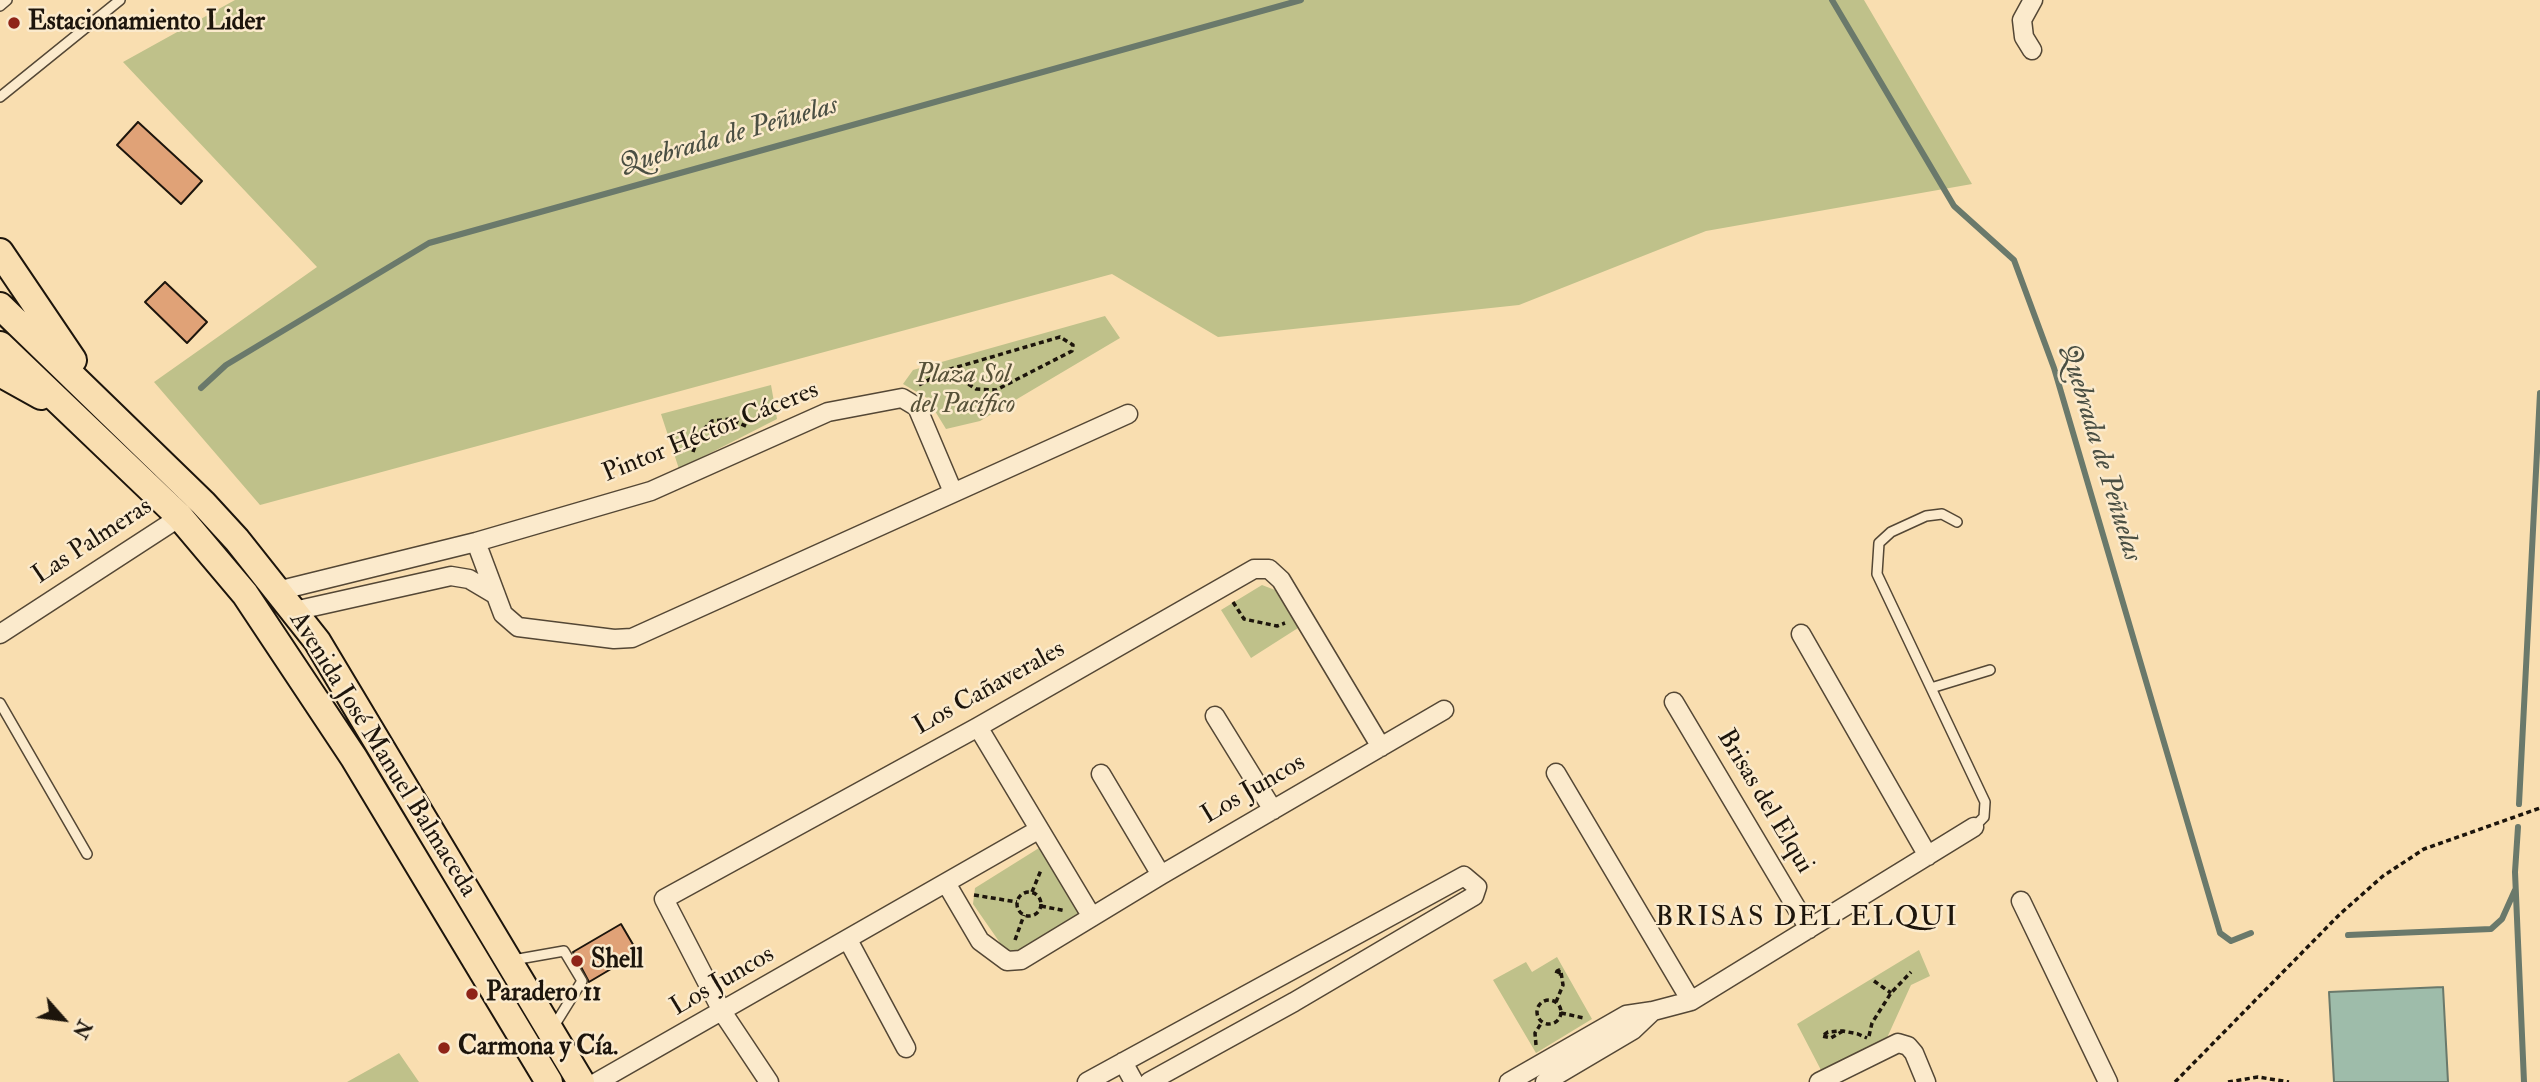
<!DOCTYPE html>
<html>
<head>
<meta charset="utf-8">
<style>
	body { margin:0 }
	#map { position:relative; width:2540px; height:1082px; overflow:hidden; background:#f9deb0; font-family:"IM FELL Double Pica",serif }
	canvas { display:block }
	.north { position:absolute; left:28px; top:984px; width:70px; height:70px; -webkit-text-stroke:5px #fbeacc; paint-order:stroke; rotate:118deg; font-size:19px; font-weight:700; line-height:28px; text-align:center; color:#1d150c }
	.north::after { content:''; display:block; margin:auto; width:24px; height:32px; background:#1d150c; clip-path:polygon(50% 0,100% 100%,50% 72%,0 100%) }
</style>
</head>
<body>
<div id="map">
<canvas width="2540" height="1082"></canvas>
<div class="north">N</div>
</div>
<script>
const c = document.querySelector('canvas').getContext('2d');
c.lineJoin = 'round';
function paint(path, color) {
  c.fillStyle = color;
  c.fill(path, 'evenodd');
}
function shape(rows) {
  const path = new Path2D();
  for (const r of rows) {
    if (r.length === 3) {
      path.moveTo(r[0] + r[2], r[1]);
      path.arc(r[0], r[1], r[2], 0, 2 * Math.PI);
      continue;
    }
    path.moveTo(r[0], r[1]);
    for (let i = 2; i < r.length; i += 2) path.lineTo(r[i], r[i + 1]);
  }
  return path;
}
function strokePath(path, color, width, dash) {
  c.strokeStyle = color;
  c.lineWidth = width;
  c.lineCap = dash ? 'butt' : 'round';
  c.setLineDash(dash || []);
  c.stroke(path);
}
function drawText(font, color, halo, rows, align = 'center') {
  c.font = font + ' "IM FELL Double Pica",serif';
  c.lineWidth = 5;
  c.setLineDash([]);
  c.textBaseline = 'middle';
  c.strokeStyle = halo;
  c.fillStyle = color;
  for (const [text, x, y, turn = 0] of rows) {
    c.save();
    c.translate(x, y);
    c.rotate((+turn || 0) * Math.PI / 180);
    c.textAlign = isNaN(turn) ? turn : align;
    if (halo) c.strokeText(text, 0, 0);
    c.fillText(text, 0, 0);
    c.restore();
  }
}
paint(shape([
	[235,0,1864,0,1972,184,1706,231,1519,305,1218,337,1112,274,260,505,154,382,317,267,123,62],
	[1105,316,1120,338,980,421,946,429,927,398,903,384,913,370],
	[771,385,777,419,679,469,661,414],
	[1262,585,1275,590,1298,628,1251,658,1221,610],
	[1039,848,1051,856,1080,908,1077,918,1018,953,1005,950,973,904,975,888],
	[1919,950,1930,976,1911,985,1886,1040,1822,1072,1797,1024],
	[1557,957,1592,1019,1536,1053,1493,980,1526,962,1532,972],
	[399,1053,419,1082,347,1082]
]), '#bfc18a');
const water = shape([
	[2443,987,2448,1082,2334,1082,2329,992,2443,987]
]);
paint(water, '#9ebcaa');
strokePath(water, '#6a796b', 2);
strokePath(shape([
	[1832,0,1954,206,2014,260,2054,368,2220,933,2231,941,2251,933],
	[201,388,226,365,429,243,1301,0],
	[2519,804,2540,393],
	[2518,827,2515,872,2524,1082],
	[2348,935,2491,929,2502,919,2515,890]
]), '#6a796b', 6);
const building = shape([
	[138,122,202,181,181,204,117,145,138,122],
	[165,282,207,322,187,343,145,302,165,282],
	[621,924,638,953,589,982,573,952,621,924]
]);
paint(building, '#e0a277');
strokePath(building, '#1d150c', 2);
const lane = shape([
	[0,6,7,0],
	[0,97,120,0],
	[1957,522,1942,514,1926,516,1891,532,1879,543,1877,574,1985,802,1984,817,1974,827],
	[1931,688,1990,670],
	[0,703,87,854],
	[513,960,564,951,582,981,554,1026]
]);
const street = shape([
	[2032,50,2024,37,2022,20,2033,0],
	[476,542,503,614,518,627,614,639,632,638,1128,414],
	[277,591,476,542,651,491,828,412,902,398,917,407,953,492],
	[294,611,451,576,469,579,496,595],
	[0,634,180,517],
	[1801,634,1928,856],
	[1674,702,1809,929],
	[1215,716,1273,810],
	[978,727,1092,917],
	[1556,773,1691,1001],
	[1101,774,1161,875],
	[946,883,980,941,1007,961,1021,960,1161,875,1444,710],
	[2021,901,2108,1082],
	[848,940,906,1048],
	[1653,1011,1691,1001,1974,827],
	[1123,1062,1134,1082],
	[597,1082,1038,830],
	[769,1082,723,1013,664,899,978,727,1254,569,1269,569,1281,580,1381,747],
	[1087,1082,1464,876,1477,887,1474,896,1294,1002,1149,1082],
	[1509,1082,1626,1015,1653,1011,1633,1030,1545,1082],
	[1819,1082,1898,1043,1908,1046,1914,1053,1926,1082]
]);
const primary = shape([
	[0,252,73,360],
	[0,306,203,503,237,540,317,641,581,1082],
	[0,345,180,517,245,594,354,758,549,1082],
	[0,373,41,396]
]);
strokePath(lane, '#544735', 12);
strokePath(street, '#544735', 21);
strokePath(primary, '#1d150c', 30);
strokePath(shape([
	[919,385,947,370,1060,337,1073,345,1072,351,996,390,976,389,947,370],
	[693,452,699,434,712,421,730,419,748,427],
	[1233,602,1244,619,1277,626,1285,623],
	[1029,904,12],
	[1032,892,1041,870],
	[974,895,1017,902],
	[1041,906,1066,911],
	[1015,940,1024,915],
	[1874,981,1891,993],
	[1549,1012,12],
	[1556,1002,1563,985,1561,972,1559,970,1557,971,1556,974,1559,974,1559,970],
	[1561,1013,1584,1018],
	[1843,1031,1831,1038,1822,1036,1828,1032,1839,1031,1843,1031,1858,1034,1867,1038],
	[1869,1036,1872,1023,1891,993,1911,972],
	[1536,1045,1535,1033,1542,1022],
	[2175,1082,2340,914,2383,876,2424,849,2540,808],
	[2228,1082,2258,1077,2289,1082]
]), '#1d150c', 3.5, [5, 3.5]);
strokePath(lane, '#fbeacc', 9);
strokePath(street, '#fbeacc', 18);
strokePath(primary, '#f9deb0', 26);
for (const [x, y, r, color] of [
	[14,23,7,"#8f2418"],
	[577,961,7,"#8f2418"],
	[472,994,7,"#8f2418"],
	[444,1048,7,"#8f2418"]
]) {
  const dot = new Path2D();
  dot.arc(x, y, r, 0, 2 * Math.PI);
  c.fillStyle = color;
  c.fill(dot);
  strokePath(dot, '#fbeacc', 2.5);
}
drawText('bold 26px', '#1d150c', '#fbeacc', [
	["Estacionamiento Lider",28,23],
	["Shell",591,961],
	["Paradero 11",486,994],
	["Carmona y Cía.",458,1048]
], 'left');
drawText('italic 26px', '#565138', '#fbeacc', [
	["Plaza Sol",963,376],
	["del Pacífico",963,406]
]);
drawText('26px', '#1d150c', '#fbeacc', [
	["Pintor Héctor Cáceres",711,433,-22],
	["Las Palmeras",93,542,-33],
	["Los Cañaverales",990,689,-29],
	["Avenida José Manuel Balmaceda",382,755,58],
	["Los Juncos",1254,790,-30],
	["Brisas del Elqui",1764,802,59],
	["Los Juncos",723,982,-30]
]);
drawText('italic 28px', '#4a4f43', '#fbeacc', [
	["Quebrada de Peñuelas",729,137,-16],
	["Quebrada de Peñuelas",2099,453,73]
]);
c.letterSpacing = '2px';
drawText('28px', '#1d150c', '#fbeacc', [
	["BRISAS DEL ELQUI",1807,919]
]);
c.letterSpacing = '0px';
</script>
</body>
</html>
